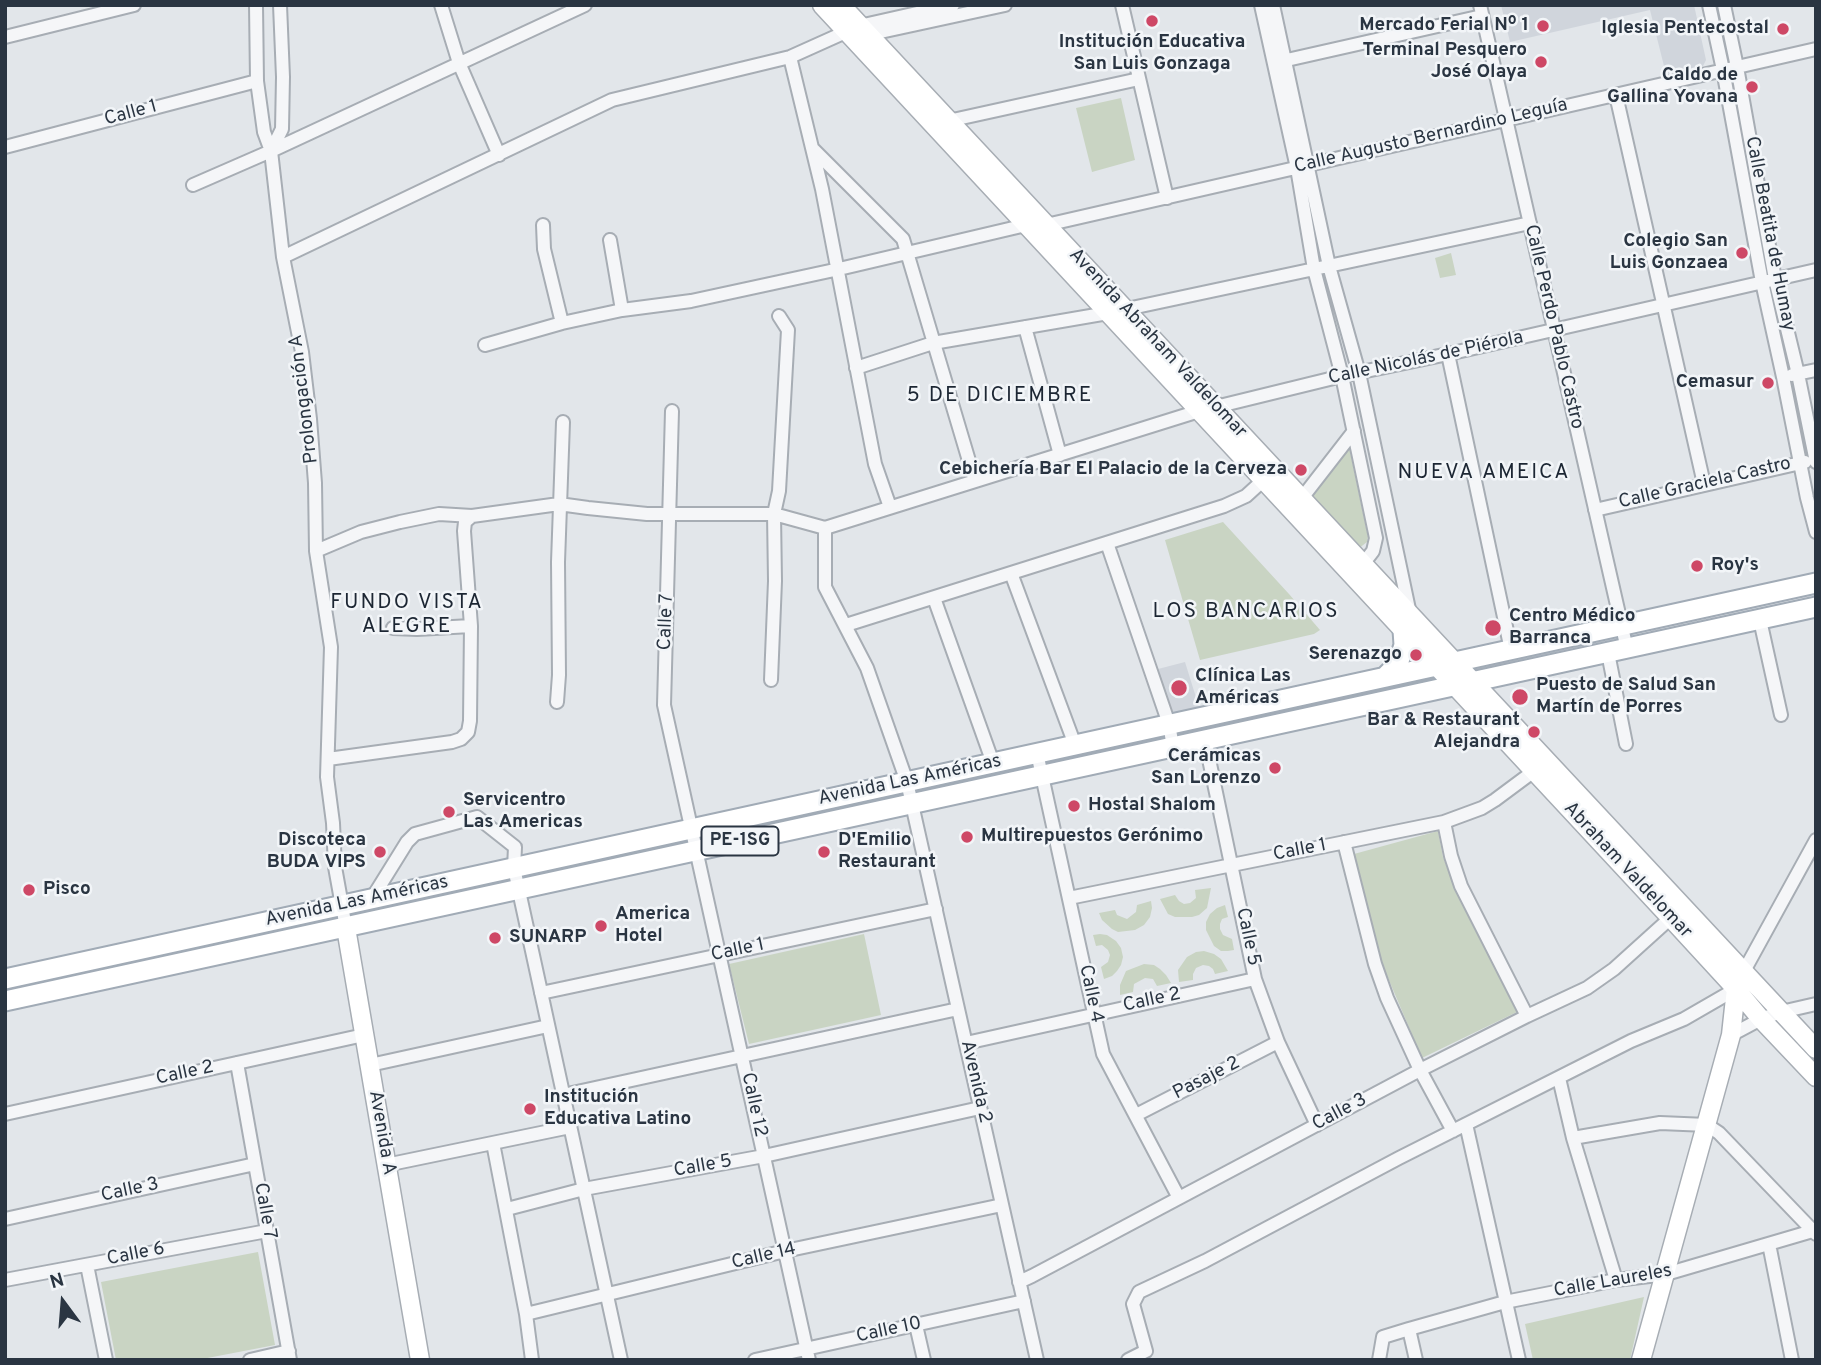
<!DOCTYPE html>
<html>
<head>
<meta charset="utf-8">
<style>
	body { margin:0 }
	#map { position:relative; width:1821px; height:1365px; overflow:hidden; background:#e2e6ea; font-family:Overpass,sans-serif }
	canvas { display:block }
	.frame { position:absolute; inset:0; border:7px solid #2a3542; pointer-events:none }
	.north { position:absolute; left:28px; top:1267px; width:70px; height:70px; -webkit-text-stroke:5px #f2f5f8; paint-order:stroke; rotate:344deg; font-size:19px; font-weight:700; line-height:28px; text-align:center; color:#2a3542 }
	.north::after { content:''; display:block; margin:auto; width:24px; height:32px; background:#2a3542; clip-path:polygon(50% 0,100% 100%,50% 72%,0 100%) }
</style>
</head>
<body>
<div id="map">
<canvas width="1821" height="1365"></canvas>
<div class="frame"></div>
<div class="north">N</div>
</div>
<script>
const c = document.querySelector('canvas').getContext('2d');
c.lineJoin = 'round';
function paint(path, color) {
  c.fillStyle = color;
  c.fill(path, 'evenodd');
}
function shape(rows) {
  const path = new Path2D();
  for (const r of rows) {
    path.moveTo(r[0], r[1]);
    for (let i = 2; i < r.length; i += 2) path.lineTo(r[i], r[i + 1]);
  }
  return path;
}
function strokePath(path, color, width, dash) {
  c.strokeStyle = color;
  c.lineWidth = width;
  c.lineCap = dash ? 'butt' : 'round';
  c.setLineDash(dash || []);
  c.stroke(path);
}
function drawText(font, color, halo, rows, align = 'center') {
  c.font = font + ' Overpass,sans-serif';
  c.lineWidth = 5;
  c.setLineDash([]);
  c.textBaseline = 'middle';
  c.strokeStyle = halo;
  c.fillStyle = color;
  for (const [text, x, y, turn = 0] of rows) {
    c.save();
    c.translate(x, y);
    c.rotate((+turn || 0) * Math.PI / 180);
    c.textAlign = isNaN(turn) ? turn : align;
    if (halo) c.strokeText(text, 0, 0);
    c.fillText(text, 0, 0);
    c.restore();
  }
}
paint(shape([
	[1501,5,1694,5,1706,60,1703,66,1666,74,1650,10,1510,42],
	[1185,662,1199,707,1172,714,1158,669]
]), '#d0d5dc');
paint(shape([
	[1121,98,1135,160,1092,172,1076,108],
	[1451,253,1456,275,1440,278,1435,258],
	[1349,447,1368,537,1367,542,1358,549,1310,496],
	[1223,522,1289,594,1320,630,1314,634,1200,660,1165,540],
	[1438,831,1443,857,1454,886,1519,1011,1422,1058,1380,959,1354,854],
	[1211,888,1207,908,1199,915,1192,917,1175,917,1168,914,1160,899,1175,895,1179,901,1184,904,1190,903,1196,898,1195,890],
	[1151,901,1152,908,1150,917,1144,925,1135,930,1118,932,1112,929,1102,920,1099,913,1115,910,1117,915,1127,919,1136,912,1137,905],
	[1225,905,1228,917,1222,919,1220,924,1220,929,1223,935,1232,939,1234,950,1228,951,1221,951,1214,946,1206,930,1206,922,1210,914,1217,908],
	[864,934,881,1015,749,1044,729,964],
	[1100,934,1107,935,1116,941,1121,948,1123,957,1121,965,1117,971,1112,976,1104,979,1101,967,1108,962,1110,955,1108,950,1102,945,1096,946,1093,935],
	[1204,951,1214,954,1221,959,1228,971,1215,974,1213,969,1209,966,1203,965,1196,968,1193,974,1193,980,1179,982,1178,970,1187,957,1196,952],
	[1144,964,1154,965,1160,969,1166,975,1171,983,1157,986,1153,979,1145,978,1134,984,1133,992,1120,995,1120,985,1126,971],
	[258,1252,275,1345,197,1360,116,1360,101,1282],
	[1644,1297,1630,1360,1533,1360,1525,1324]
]), '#c9d4c3');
const street = shape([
	[256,5,257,81,264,132,271,151,283,257,302,352,310,419,315,483,316,551,331,647,327,777,333,823,335,867,346,928],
	[441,5,459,63,499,155],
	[1122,5,1167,198],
	[1261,5,1297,168,1314,269,1342,376,1376,538,1373,551,1363,564],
	[1273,5,1329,266,1359,373,1410,614],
	[1480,5,1627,649],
	[1709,5,1723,70,1762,282,1783,377,1807,498,1816,532],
	[1724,5,1737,67,1775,279,1798,374,1816,462],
	[862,36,1005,5],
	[5,37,134,5],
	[790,57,822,189,875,464,890,507],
	[1278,62,1482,16],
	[1616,95,1704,484],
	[945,124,948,121,1139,79],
	[5,147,257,81],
	[813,149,903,239,975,481],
	[271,151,282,129,283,77,280,5],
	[193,185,271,151,585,5],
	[543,225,544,249,562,323],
	[610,240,622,310],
	[283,257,612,100,790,57,859,26,953,5],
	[1025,327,1060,455],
	[485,345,562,323,622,310,691,301,839,269,1026,225,1046,225,1816,49],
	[1448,354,1511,650],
	[856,368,933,343,1108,313,1530,223],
	[1792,375,1816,370],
	[672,411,664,705,809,1360],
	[1302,498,1354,431],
	[1595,510,1805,462],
	[825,528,825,587,867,668,907,782,1037,1360],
	[1107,543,1169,724,1173,747],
	[316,551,361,532,400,522,439,514,472,516],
	[1011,573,1075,745],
	[934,598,993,763],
	[1760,620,1781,715],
	[846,625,1224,506,1246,496,1269,475],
	[393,628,417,629,471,626],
	[1608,653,1626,744],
	[771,680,775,581,774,514,779,491,788,330,779,316],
	[557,702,559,675,558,562,563,422],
	[1205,740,1255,979,1278,1042,1317,1125],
	[1037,753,1103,1054,1179,1198],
	[328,759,452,742,461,739,468,732,470,721,471,626,464,531,465,522,472,516,559,504,588,508,647,514,774,514,825,528,1199,411,1342,376,1448,354,1816,270],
	[1444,822,1451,856,1461,886,1527,1016],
	[1344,842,1375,964,1387,998,1420,1070,1453,1131],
	[1069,898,1444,822,1482,808,1495,800,1534,771],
	[371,900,407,842,415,834,477,817,515,847,514,868,621,1360],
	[1744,971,1816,840],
	[541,993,936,909],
	[1731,1035,1761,1019,1781,1012,1816,1004],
	[966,1043,1255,979],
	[237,1063,290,1360],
	[370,1065,548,1026],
	[1559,1078,1573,1138,1616,1280],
	[563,1095,958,1009],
	[5,1114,364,1035],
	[1136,1115,1278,1042],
	[1466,1124,1519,1360],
	[1573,1138,1660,1123,1707,1125,1719,1133,1816,1234],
	[493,1143,526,1314,532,1360],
	[386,1165,570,1127],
	[507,1209,584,1189,764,1156,980,1108],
	[5,1219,255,1164],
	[1769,1244,1792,1360],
	[87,1265,106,1360],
	[5,1280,267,1231],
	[1019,1282,1032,1276,1420,1070,1527,1016,1587,988,1614,969,1676,913],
	[526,1314,785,1251,1002,1205],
	[916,1325,924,1360],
	[1409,1329,1416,1360],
	[250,1360,289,1351],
	[755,1360,1024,1301],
	[1128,1360,1146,1351,1133,1304,1139,1292,1205,1261,1399,1158,1631,1041,1684,1019,1736,989],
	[1379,1360,1383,1337,1409,1329,1505,1302,1616,1280,1666,1274,1816,1230]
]);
const secondary = shape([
	[822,5,1670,917,1736,989,1761,1019,1816,1077],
	[841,5,1816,1049],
	[346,928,420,1360],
	[1641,1360,1731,1035,1736,989,1738,984]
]);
const primary = shape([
	[1385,677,1395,667,1400,658,1404,645,1403,630],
	[5,979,1816,583],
	[5,1001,1816,607]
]);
strokePath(street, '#a7adb4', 16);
strokePath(secondary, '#a7adb4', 21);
strokePath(primary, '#a1abb6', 23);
strokePath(street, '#f5f6f8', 12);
strokePath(secondary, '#fff', 18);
strokePath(primary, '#fff', 19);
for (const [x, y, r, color] of [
	[1152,21,7,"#ce4866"],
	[1543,26,7,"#ce4866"],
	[1783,29,7,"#ce4866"],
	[1541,62,7,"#ce4866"],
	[1752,87,7,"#ce4866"],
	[1742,253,7,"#ce4866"],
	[1768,383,7,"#ce4866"],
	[1301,470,7,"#ce4866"],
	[1697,566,7,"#ce4866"],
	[1493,628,9,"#ce4866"],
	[1416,655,7,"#ce4866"],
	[1179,688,9,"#ce4866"],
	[1520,697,9,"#ce4866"],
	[1534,732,7,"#ce4866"],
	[1275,768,7,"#ce4866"],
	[1074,806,7,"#ce4866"],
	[449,812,7,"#ce4866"],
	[967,837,7,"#ce4866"],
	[380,852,7,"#ce4866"],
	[824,852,7,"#ce4866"],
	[29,890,7,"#ce4866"],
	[601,926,7,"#ce4866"],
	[495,938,7,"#ce4866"],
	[530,1109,7,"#ce4866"]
]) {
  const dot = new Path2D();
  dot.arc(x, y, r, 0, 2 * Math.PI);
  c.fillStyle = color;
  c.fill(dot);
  strokePath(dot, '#f2f5f8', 2.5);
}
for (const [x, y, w] of [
	[740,841,77]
]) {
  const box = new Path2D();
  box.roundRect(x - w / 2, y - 14.5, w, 29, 5);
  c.fillStyle = '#f2f5f8';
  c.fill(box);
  strokePath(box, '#2a3542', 2);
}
drawText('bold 18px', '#2a3542', null, [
	["PE-1SG",740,841]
]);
drawText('bold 19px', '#2a3542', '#f2f5f8', [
	["Mercado Ferial Nº 1",1529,26,"right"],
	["Iglesia Pentecostal",1769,29,"right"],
	["Institución Educativa",1152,43,"center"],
	["San Luis Gonzaga",1152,65,"center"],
	["Terminal Pesquero",1527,51,"right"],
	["José Olaya",1527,73,"right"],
	["Caldo de",1738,76,"right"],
	["Gallina Yovana",1738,98,"right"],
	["Colegio San",1728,242,"right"],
	["Luis Gonzaea",1728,264,"right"],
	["Cemasur",1754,383,"right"],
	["Cebichería Bar El Palacio de la Cerveza",1287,470,"right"],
	["Roy's",1711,566],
	["Centro Médico",1509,617],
	["Barranca",1509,639],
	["Serenazgo",1402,655,"right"],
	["Clínica Las",1195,677],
	["Américas",1195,699],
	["Puesto de Salud San",1536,686],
	["Martín de Porres",1536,708],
	["Bar & Restaurant",1520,721,"right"],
	["Alejandra",1520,743,"right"],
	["Cerámicas",1261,757,"right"],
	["San Lorenzo",1261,779,"right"],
	["Servicentro",463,801],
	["Las Americas",463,823],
	["Hostal Shalom",1088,806],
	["Multirepuestos Gerónimo",981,837],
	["Discoteca",366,841,"right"],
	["BUDA VIPS",366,863,"right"],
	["D'Emilio",838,841],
	["Restaurant",838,863],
	["Pisco",43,890],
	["America",615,915],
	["Hotel",615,937],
	["SUNARP",509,938],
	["Institución",544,1098],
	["Educativa Latino",544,1120]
], 'left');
drawText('19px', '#2a3542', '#f2f5f8', [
	["Calle 1",131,114,-15],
	["Calle Augusto Bernardino Leguía",1431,137,-13],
	["Calle Beatita de Humay",1769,234,79],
	["Calle Perdo Pablo Castro",1553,327,77],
	["Avenida Abraham Valdelomar",1157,344,47],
	["Calle Nicolás de Piérola",1426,359,-12],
	["Prolongación A",305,399,-97],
	["Calle Graciela Castro",1705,484,-13],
	["Calle 7",667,622,-88],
	["Avenida Las Américas",910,781,-12],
	["Calle 1",1300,851,-11],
	["Abraham Valdelomar",1627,871,47],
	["Avenida Las Américas",357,902,-12],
	["Calle 5",1247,937,78],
	["Calle 1",738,951,-12],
	["Calle 4",1090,994,78],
	["Calle 2",1152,1001,-12],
	["Calle 2",185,1074,-12],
	["Pasaje 2",1207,1079,-27],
	["Avenida 2",975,1082,77],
	["Calle 12",753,1105,78],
	["Calle 3",1340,1113,-28],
	["Avenida A",381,1133,80],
	["Calle 5",703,1167,-10],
	["Calle 3",130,1191,-12],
	["Calle 7",264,1211,80],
	["Calle 6",136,1255,-11],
	["Calle 14",764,1257,-13],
	["Calle Laureles",1613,1282,-10],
	["Calle 10",889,1331,-12]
]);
c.letterSpacing = '2px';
drawText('21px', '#1c2633', '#f2f5f8', [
	["5 DE DICIEMBRE",1000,397],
	["NUEVA AMEICA",1484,474],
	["FUNDO VISTA",407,604],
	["ALEGRE",407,628],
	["LOS BANCARIOS",1246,613]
]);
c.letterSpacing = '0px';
</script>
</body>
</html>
